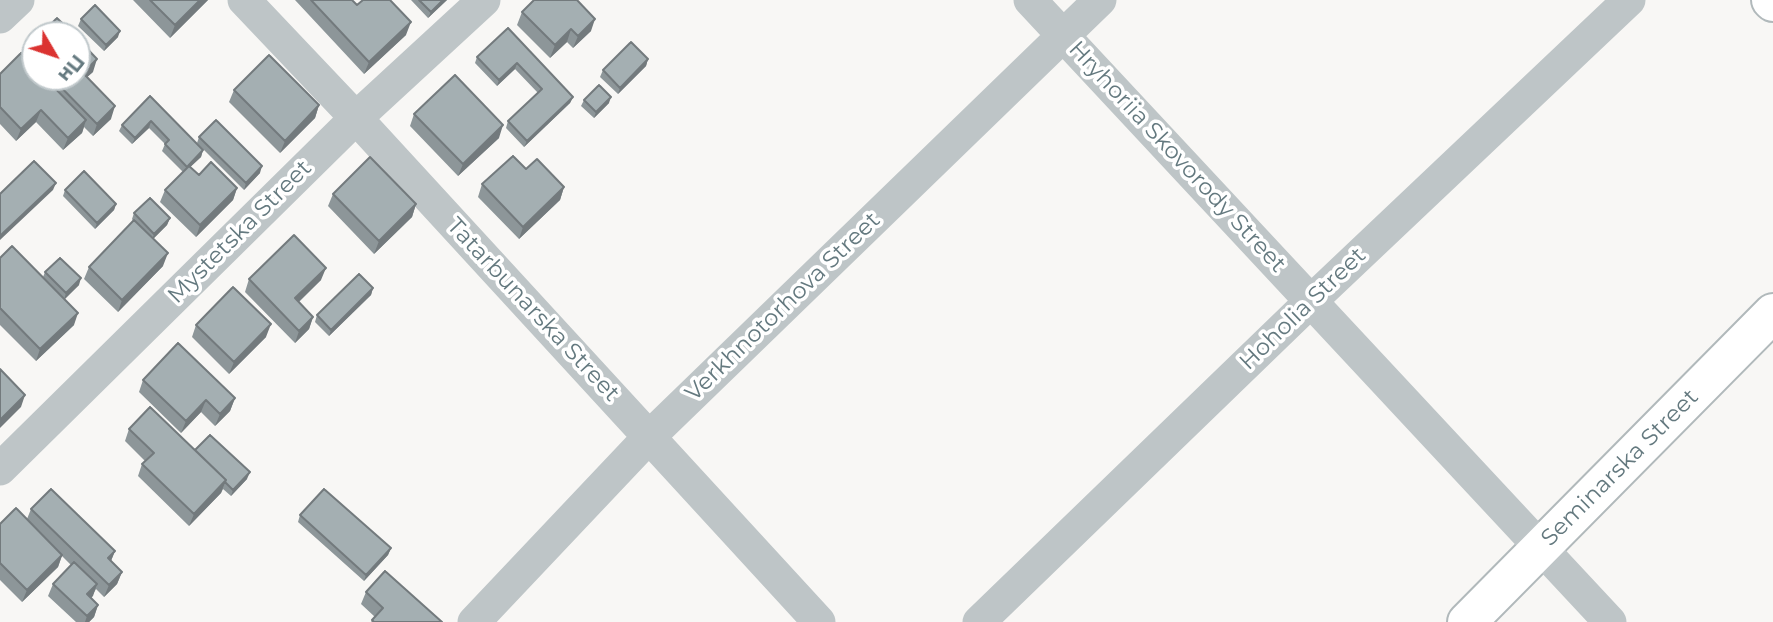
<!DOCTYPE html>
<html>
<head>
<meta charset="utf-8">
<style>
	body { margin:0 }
	#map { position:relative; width:1773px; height:622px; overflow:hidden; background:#f8f7f5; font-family:Montserrat,sans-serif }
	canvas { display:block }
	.north { position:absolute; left:21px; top:21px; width:70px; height:70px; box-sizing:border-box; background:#fff; border:2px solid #c1c9cc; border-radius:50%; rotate:129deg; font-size:19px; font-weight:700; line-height:28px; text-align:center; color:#64797f }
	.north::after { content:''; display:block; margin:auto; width:24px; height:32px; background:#db3331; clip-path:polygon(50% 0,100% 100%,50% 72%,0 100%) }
</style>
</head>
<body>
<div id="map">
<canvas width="1773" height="622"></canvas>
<div class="north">Пн</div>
</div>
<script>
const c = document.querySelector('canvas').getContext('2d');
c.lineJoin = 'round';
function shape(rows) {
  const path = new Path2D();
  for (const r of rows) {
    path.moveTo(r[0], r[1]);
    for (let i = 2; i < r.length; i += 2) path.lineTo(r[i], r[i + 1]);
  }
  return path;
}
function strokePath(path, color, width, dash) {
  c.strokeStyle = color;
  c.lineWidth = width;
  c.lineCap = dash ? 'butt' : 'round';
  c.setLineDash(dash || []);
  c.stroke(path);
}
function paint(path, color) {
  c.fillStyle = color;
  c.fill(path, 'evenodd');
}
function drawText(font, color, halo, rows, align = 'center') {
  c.font = font + ' Montserrat,sans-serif';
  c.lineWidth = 7;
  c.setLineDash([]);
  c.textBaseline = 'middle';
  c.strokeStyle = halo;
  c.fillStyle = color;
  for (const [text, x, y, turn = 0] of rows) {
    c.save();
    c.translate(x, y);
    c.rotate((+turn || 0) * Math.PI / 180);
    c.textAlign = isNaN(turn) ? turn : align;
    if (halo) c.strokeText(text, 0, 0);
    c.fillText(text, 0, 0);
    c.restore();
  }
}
const secondary = shape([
	[1771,0,1773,2],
	[1467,622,1773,313]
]);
strokePath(secondary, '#b1b9bb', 42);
strokePath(shape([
	[244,0,356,118,819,622],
	[1030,0,1610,622],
	[0,17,18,0],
	[0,469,356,118,484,0],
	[474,622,649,437,1100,0],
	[979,622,1310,302,1629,0]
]), '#bec5c7', 33);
strokePath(secondary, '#fff', 38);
paint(shape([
	[133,0,208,0,170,38],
	[295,0,352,0,357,5,406,35,364,74],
	[411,0,447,0,428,18],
	[522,12,591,31,573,48,567,42,550,58,517,25],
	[81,19,118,37,104,51,78,26],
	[508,28,573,97,570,103,524,147,506,128,508,121,538,93,515,69,497,86,475,63,477,57],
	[35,40,35,77,77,77,93,72,87,77,111,119,93,136,84,127,82,133,63,150,36,122,16,141,0,124,0,74,23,55,25,50],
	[648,59,646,66,618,94,600,77,603,70],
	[234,90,319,105,315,118,280,153,229,102],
	[150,96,203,150,201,157,190,167,199,175,237,188,233,200,196,237,160,202,165,190,183,172,162,151,165,144,149,128,132,144,119,131,122,125],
	[584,100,609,103,594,118,581,106],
	[414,114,499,138,458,176,410,126],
	[199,137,260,173,244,190,197,143],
	[526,169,564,187,560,200,519,239,478,197,482,184],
	[65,190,116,204,114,210,95,229,63,196],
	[333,194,416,204,412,217,374,254,328,206],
	[134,213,170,218,167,225,153,239,163,266,118,312,84,279,89,267,133,221,132,219],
	[0,258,43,277,45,272,79,285,64,299,74,325,36,361,0,325],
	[249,279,321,280,299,302,313,317,309,329,295,343,245,292],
	[373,288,371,295,329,336,315,322,317,315],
	[196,325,266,337,229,374,192,337],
	[143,380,235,398,230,411,215,426,201,412,181,433,139,392],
	[129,429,195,450,247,479,231,496,223,489,221,493,189,526,138,476,142,464,145,461,125,441],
	[31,509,115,551,111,561,122,572,117,584,104,597,96,589,91,598,98,605,94,617,89,622,76,622,48,596,53,584,71,565,62,556,58,567,22,602,0,580,0,524,27,519],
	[300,515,391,548,388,555,364,581,298,522],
	[366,592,442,622,371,622,375,617,361,604]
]), '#8d9699');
paint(shape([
	[200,0,208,0,170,38,175,25],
	[443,0,447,0,428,18,431,12],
	[595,19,591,31,573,48,578,36],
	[411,22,406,35,364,74,369,62],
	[571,29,567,42,550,58,555,45],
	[120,31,118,37,104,51,106,45],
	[97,59,93,72,78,85,83,73],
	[648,59,646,66,618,94,620,88],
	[517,63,515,69,497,86,499,80],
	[573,97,570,103,524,147,527,141],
	[611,97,609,103,594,118,596,112],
	[319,105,315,118,280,153,285,141],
	[115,106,111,119,93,136,97,124],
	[41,110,36,122,16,141,21,129],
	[86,120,82,133,63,150,68,138],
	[151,121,149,128,132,144,135,138],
	[503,125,499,138,458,176,463,164],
	[203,150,201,157,184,173,187,167],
	[262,166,260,173,244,190,246,183],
	[56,183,53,190,0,240,0,236],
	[564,187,560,200,519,239,523,227],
	[237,188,233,200,196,237,200,225],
	[116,204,114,210,95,229,97,223],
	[416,204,412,217,374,254,379,241],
	[170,218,167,225,152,240,154,234],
	[168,253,163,266,118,312,122,300],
	[326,268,321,280,290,310,295,298],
	[81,278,79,285,64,300,66,293],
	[373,288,371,295,329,336,331,330],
	[78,313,74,325,36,361,40,349],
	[313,317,309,329,295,343,299,331],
	[271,324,266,337,229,374,234,362],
	[25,395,21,407,0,428,0,420],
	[235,398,230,411,215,426,220,414],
	[206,400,201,412,181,433,186,421],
	[250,472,247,479,231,496,233,490],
	[226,480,221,493,189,526,194,514],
	[391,548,388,555,364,581,366,575],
	[115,551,110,563,108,558],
	[62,555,58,567,22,602,27,590],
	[122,572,117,584,104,597,109,585],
	[97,584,93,596,83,607,87,594],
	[98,605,94,617,89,622,85,622,87,616]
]), '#737a7d');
const building = shape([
	[150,0,200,0,175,25,150,0],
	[311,0,352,0,357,5,363,0,390,0,411,22,369,62,311,0],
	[419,0,443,0,431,12,419,0],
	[534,0,577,0,595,19,578,36,571,29,555,45,522,12,534,0],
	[95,5,120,31,106,45,81,19,95,5],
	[57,18,74,35,40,35,57,18],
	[508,28,573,97,527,141,508,121,542,89,517,63,499,80,477,57,508,28],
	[77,38,97,59,83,73,115,106,97,124,51,77,77,77,77,38],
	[35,40,35,60,25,50,35,40],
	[631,42,648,59,620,88,603,70,631,42],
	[21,53,35,68,35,77,44,77,86,120,68,138,41,110,21,129,0,107,0,74,21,53],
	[269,55,319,105,285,141,234,90,269,55],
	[455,75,503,125,463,164,414,114,455,75],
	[599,85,611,97,596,112,584,100,599,85],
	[150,96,203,150,187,167,165,144,169,140,151,121,135,138,122,125,150,96],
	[216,120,262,166,246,183,199,137,216,120],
	[513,156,526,169,537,159,564,187,523,227,482,184,513,156],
	[370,157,416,204,379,241,333,194,370,157],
	[34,161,56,183,0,236,0,194,34,161],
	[211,162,237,188,200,225,165,190,189,166,199,175,211,162],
	[84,171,116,204,97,223,65,190,84,171],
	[150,198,170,218,154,234,134,213,150,198],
	[134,220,168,253,122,300,89,267,134,220],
	[294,235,326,268,295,298,313,317,299,331,249,279,294,235],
	[12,246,78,313,40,349,0,308,0,258,12,246],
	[60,258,81,278,66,293,45,272,60,258],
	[359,274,373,288,331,330,317,315,359,274],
	[233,287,271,324,234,362,196,325,233,287],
	[178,343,235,398,220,414,206,400,186,421,143,380,178,343],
	[0,369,25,395,0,420,0,369],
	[150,407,226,480,194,514,142,464,154,453,129,429,150,407],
	[210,435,250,472,233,490,225,482,226,480,195,450,210,435],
	[51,489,115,551,108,558,122,572,109,585,31,509,51,489],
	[324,489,391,548,366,575,300,515,324,489],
	[16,508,62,555,27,590,0,563,0,524,16,508],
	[74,562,97,584,87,594,98,605,87,616,53,584,74,562],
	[385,571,442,622,374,622,372,620,383,608,366,592,385,571]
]);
paint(building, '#a4afb2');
strokePath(building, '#737a7d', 2);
drawText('23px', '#64797f', '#fff', [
	["Hryhoriia Skovorody Street",1177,157,47],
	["Mystetska Street",240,232,-45],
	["Verkhnotorhova Street",783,307,-44],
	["Hoholia Street",1303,309,-44],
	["Tatarbunarska Street",533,310,47],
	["Seminarska Street",1620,468,-45]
]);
</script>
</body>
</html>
